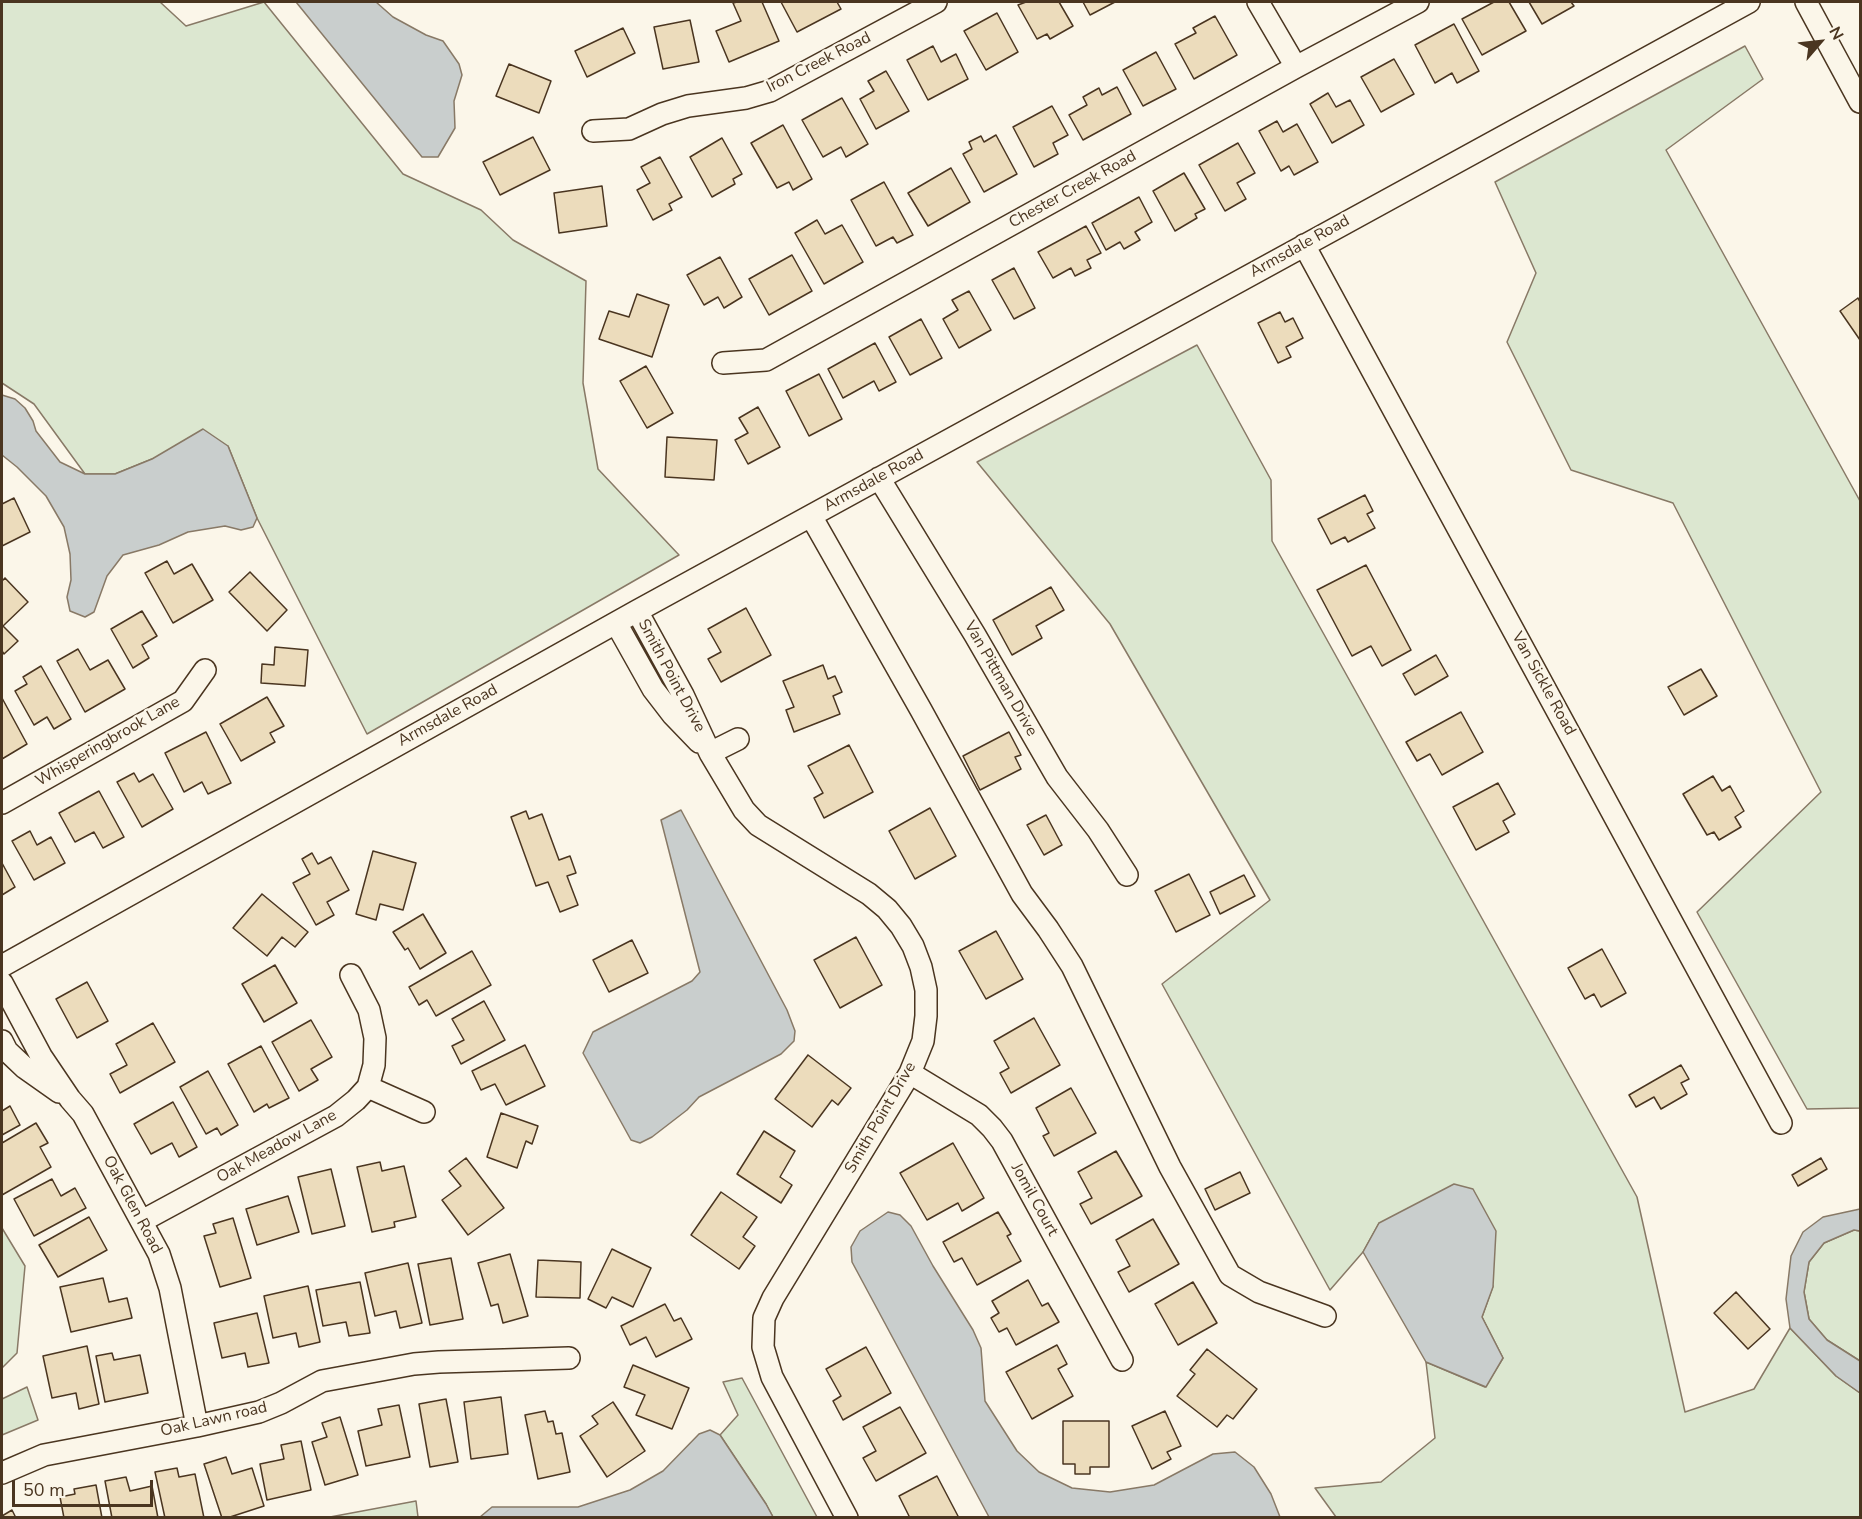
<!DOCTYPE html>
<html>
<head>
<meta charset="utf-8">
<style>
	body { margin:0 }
	#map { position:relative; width:1862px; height:1519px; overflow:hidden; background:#fbf6e9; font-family:"Nunito Sans",sans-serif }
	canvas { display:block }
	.frame { position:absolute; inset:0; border:3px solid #4a3520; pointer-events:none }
	.north { position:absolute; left:1790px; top:12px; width:60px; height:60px; -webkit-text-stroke:4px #fbf6e9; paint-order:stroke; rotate:62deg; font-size:16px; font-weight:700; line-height:24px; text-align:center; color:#4a3520 }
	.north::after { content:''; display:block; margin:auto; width:21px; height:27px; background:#4a3520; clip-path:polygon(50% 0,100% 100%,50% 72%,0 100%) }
	.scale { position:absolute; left:12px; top:1480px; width:141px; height:27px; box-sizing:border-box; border:3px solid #4a3520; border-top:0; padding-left:8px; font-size:18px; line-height:21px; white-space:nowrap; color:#4a3520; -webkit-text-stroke:4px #fbf6e9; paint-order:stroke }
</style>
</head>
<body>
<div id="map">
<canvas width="1862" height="1519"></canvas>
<div class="frame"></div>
<div class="north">N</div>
<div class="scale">50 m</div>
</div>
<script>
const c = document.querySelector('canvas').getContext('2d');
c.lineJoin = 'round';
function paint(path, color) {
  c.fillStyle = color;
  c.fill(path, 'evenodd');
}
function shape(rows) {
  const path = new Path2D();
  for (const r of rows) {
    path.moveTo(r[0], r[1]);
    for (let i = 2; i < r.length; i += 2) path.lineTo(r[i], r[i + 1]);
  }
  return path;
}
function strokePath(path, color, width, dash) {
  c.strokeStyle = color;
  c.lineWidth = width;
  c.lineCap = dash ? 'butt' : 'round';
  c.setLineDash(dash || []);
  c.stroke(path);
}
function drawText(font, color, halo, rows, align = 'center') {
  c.font = font + ' "Nunito Sans",sans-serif';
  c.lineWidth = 4.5;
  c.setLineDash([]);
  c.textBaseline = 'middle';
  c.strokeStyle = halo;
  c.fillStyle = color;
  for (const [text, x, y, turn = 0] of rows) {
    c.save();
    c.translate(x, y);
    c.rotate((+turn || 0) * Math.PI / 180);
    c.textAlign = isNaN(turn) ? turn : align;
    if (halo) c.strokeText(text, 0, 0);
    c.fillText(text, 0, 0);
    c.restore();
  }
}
const green = shape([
	[2,2,160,2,186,26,264,2,403,174,481,210,513,240,586,281,583,383,598,469,679,555,367,734,257,518,228,446,152,459,115,474,85,474,34,404,2,383,2,2],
	[1745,46,1763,79,1666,150,1860,501,1860,1108,1807,1109,1697,912,1821,792,1673,503,1571,470,1507,342,1536,273,1495,182,1745,46],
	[1197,345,1271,480,1272,541,1637,1197,1685,1412,1754,1389,1790,1328,1836,1376,1860,1393,1860,1517,1336,1517,1315,1488,1381,1482,1435,1438,1426,1362,1485,1387,1503,1358,1482,1317,1493,1286,1379,1223,1363,1252,1330,1290,1162,984,1270,900,1110,624,977,462,1197,345],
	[2,1228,25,1266,17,1353,2,1368,2,1228],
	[1854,1230,1860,1231,1860,1361,1827,1340,1809,1319,1804,1292,1809,1262,1824,1243,1854,1230],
	[742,1378,817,1517,773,1517,766,1504,720,1435,738,1415,723,1382,742,1378],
	[27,1387,38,1420,2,1435,2,1399,27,1387],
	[416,1501,418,1517,330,1517,416,1501]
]);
paint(green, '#dce7d0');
strokePath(green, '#887966', 1.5);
const water = shape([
	[296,2,376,2,393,17,426,35,443,41,459,64,462,75,454,101,455,128,438,157,422,157,296,2],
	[2,395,15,399,25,408,33,421,36,431,60,462,85,474,115,474,152,459,203,429,228,446,257,518,253,527,241,530,225,526,188,532,159,545,123,555,107,576,94,612,85,617,70,611,67,597,71,580,70,554,64,527,46,496,17,467,2,455,2,395],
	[681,810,787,1010,795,1031,794,1041,781,1054,699,1097,687,1110,652,1137,640,1143,631,1140,583,1053,593,1032,692,981,700,972,661,820,681,810],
	[1454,1184,1473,1189,1496,1231,1493,1287,1482,1317,1503,1358,1486,1387,1426,1362,1363,1252,1379,1223,1454,1184],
	[1860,1209,1860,1231,1854,1230,1824,1243,1809,1262,1804,1292,1809,1319,1827,1340,1860,1361,1860,1393,1836,1376,1790,1328,1786,1299,1791,1256,1803,1232,1823,1217,1860,1209],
	[888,1212,900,1215,911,1226,933,1266,973,1330,981,1348,985,1401,1017,1451,1039,1472,1072,1488,1110,1492,1154,1485,1213,1454,1235,1452,1254,1467,1271,1494,1280,1517,989,1517,852,1262,851,1247,860,1231,888,1212],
	[710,1430,720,1435,766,1504,773,1517,480,1517,492,1507,578,1507,630,1490,663,1471,699,1434,710,1430]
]);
paint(water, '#c9cecd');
strokePath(water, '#887966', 1.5);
const building = shape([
	[737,2,762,2,779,41,729,62,716,31,741,21,733,3,737,2],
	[781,2,837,2,841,9,797,32,781,2],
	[1026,2,1059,2,1073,26,1050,39,1047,34,1037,39,1018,5,1026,2],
	[1083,2,1115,2,1090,15,1083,2],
	[1494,2,1509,2,1526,31,1482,55,1462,19,1494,2],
	[1529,2,1571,2,1574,6,1542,24,1529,2],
	[997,13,1018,52,986,70,964,31,997,13],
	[1215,16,1237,55,1194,79,1175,44,1196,33,1193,28,1215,16],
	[690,20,699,62,663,69,654,27,690,20],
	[1454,24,1479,71,1457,83,1452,73,1435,83,1415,45,1454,24],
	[623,28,635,53,587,77,575,51,623,28],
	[933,46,941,62,956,54,968,79,928,100,907,60,933,46],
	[1156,52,1176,89,1143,106,1123,70,1156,52],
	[1394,59,1414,94,1381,112,1361,77,1394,59],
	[509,64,551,81,539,113,496,96,509,64],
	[886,71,909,111,876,129,860,99,874,91,868,81,886,71],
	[1117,87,1131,114,1083,140,1069,115,1087,105,1083,97,1099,88,1102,95,1117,87],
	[1328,93,1336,107,1350,100,1364,125,1332,143,1310,104,1328,93],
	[842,98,868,144,846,157,841,147,823,157,802,120,842,98],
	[1052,106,1068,135,1053,143,1058,154,1034,167,1013,127,1052,106],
	[1277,121,1283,132,1297,124,1318,162,1294,175,1289,166,1281,171,1259,131,1277,121],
	[783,125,812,179,793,190,789,182,777,188,751,143,783,125],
	[996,135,1017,174,984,192,963,154,972,149,969,142,981,136,984,142,996,135],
	[533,137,550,170,500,195,483,162,533,137],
	[722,138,742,174,733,179,735,184,712,197,690,157,722,138],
	[1238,143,1255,173,1237,183,1246,199,1225,211,1199,165,1238,143],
	[660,157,682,197,669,204,672,210,653,220,637,190,650,183,641,167,660,157],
	[951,168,970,202,928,226,908,193,951,168],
	[1184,173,1205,209,1195,214,1197,218,1175,231,1153,191,1184,173],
	[884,182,913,235,897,243,893,237,876,246,851,200,884,182],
	[602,186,607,226,559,233,554,193,602,186],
	[1139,197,1152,222,1135,232,1140,240,1124,249,1120,242,1106,250,1092,223,1139,197],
	[817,220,825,234,842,225,863,262,824,284,795,233,817,220],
	[1086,226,1101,253,1087,260,1091,268,1075,276,1071,268,1053,278,1038,252,1086,226],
	[792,255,812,291,769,315,749,279,792,255],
	[720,257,742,297,724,308,718,297,704,305,687,275,720,257],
	[1014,268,1035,308,1014,319,992,280,1014,268],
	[969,291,991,330,959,348,943,319,958,310,952,300,969,291],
	[637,294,669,305,652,357,599,339,609,311,629,317,637,294],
	[1858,298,1860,302,1860,340,1840,311,1858,298],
	[1280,312,1285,322,1293,318,1303,338,1286,347,1291,357,1278,363,1258,323,1280,312],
	[921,319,942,358,910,375,889,337,921,319],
	[875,343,896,382,879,391,874,381,843,398,828,369,875,343],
	[646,366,673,413,647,428,620,381,646,366],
	[819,374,842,419,809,436,786,391,819,374],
	[758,407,780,447,748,464,735,440,748,433,739,418,758,407],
	[667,437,717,440,714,480,665,477,667,437],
	[1365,495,1373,511,1367,514,1375,528,1348,542,1345,537,1331,544,1318,519,1365,495],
	[14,498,30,532,2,546,2,504,14,498],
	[167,561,174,574,192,564,213,600,173,623,145,573,167,561],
	[1366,565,1411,650,1382,666,1371,646,1352,656,1317,590,1366,565],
	[250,572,287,610,267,631,229,592,250,572],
	[5,578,28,602,3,626,18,641,4,654,2,651,2,581,5,578],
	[1051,587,1064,610,1036,626,1042,638,1012,655,993,620,1051,587],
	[746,608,771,655,721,682,708,659,721,652,708,629,746,608],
	[142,611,157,636,142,645,149,658,133,668,111,629,142,611],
	[275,647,308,650,305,686,261,683,262,664,274,665,275,647],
	[78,649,90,670,108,660,125,689,85,712,57,661,78,649],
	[1436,655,1448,676,1415,695,1403,674,1436,655],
	[823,665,828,679,835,676,842,692,833,696,840,714,794,732,786,710,794,707,783,681,823,665],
	[41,666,71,719,54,729,47,717,34,725,15,691,27,684,23,677,41,666],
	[1701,669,1717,696,1684,715,1668,687,1701,669],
	[267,697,284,726,270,733,275,742,241,761,220,724,267,697],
	[2,698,27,744,2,759,2,698],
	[1461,712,1483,752,1442,775,1430,754,1417,761,1406,742,1461,712],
	[206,732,231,783,208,794,202,782,184,792,165,753,206,732],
	[1009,732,1021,755,1015,757,1021,769,980,790,963,756,1009,732],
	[849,745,873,792,824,818,814,798,823,793,808,766,849,745],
	[134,773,139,782,153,774,173,809,142,827,117,782,134,773],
	[1713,776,1722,791,1730,786,1744,811,1735,817,1741,827,1719,840,1714,832,1707,835,1683,794,1713,776],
	[1498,783,1515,814,1503,821,1509,832,1476,850,1453,807,1498,783],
	[99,791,124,837,103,848,94,832,75,842,59,813,99,791],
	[930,808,956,856,915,879,889,831,930,808],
	[526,811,529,819,542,814,559,860,570,856,576,873,567,876,578,905,560,912,548,882,536,886,511,817,526,811],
	[1046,815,1062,845,1044,855,1027,825,1046,815],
	[30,831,37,845,51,837,65,863,34,880,12,841,30,831],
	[373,851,416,863,403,910,380,904,376,920,356,914,373,851],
	[312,853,318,864,331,857,349,890,327,902,334,915,316,925,293,883,310,874,302,859,312,853],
	[2,863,15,887,2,895,2,863],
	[1189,874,1210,915,1176,932,1155,891,1189,874],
	[1244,875,1255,896,1220,914,1210,892,1244,875],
	[262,894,308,932,295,947,282,937,267,956,233,928,262,894],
	[423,914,446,953,420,969,408,948,405,950,393,932,423,914],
	[996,931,1023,979,986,999,959,951,996,931],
	[856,937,882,985,840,1008,814,960,856,937],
	[632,940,648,973,609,992,593,960,632,940],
	[1602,949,1626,993,1601,1007,1594,994,1585,999,1568,968,1602,949],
	[472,951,491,985,436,1016,427,1000,419,1005,409,987,472,951],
	[275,965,297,1003,264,1022,242,984,275,965],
	[87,982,108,1021,77,1038,56,999,87,982],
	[484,1001,505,1040,461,1064,452,1046,464,1040,452,1019,484,1001],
	[1034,1018,1060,1065,1011,1093,1000,1073,1009,1068,994,1041,1034,1018],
	[311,1020,332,1057,311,1069,318,1080,299,1091,272,1042,311,1020],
	[153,1023,175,1062,120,1093,110,1074,127,1065,116,1044,153,1023],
	[525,1045,545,1086,506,1105,495,1084,481,1090,472,1071,525,1045],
	[261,1046,289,1098,269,1108,267,1104,254,1112,228,1064,261,1046],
	[808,1055,851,1088,838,1105,832,1100,812,1127,775,1099,808,1055],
	[1681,1065,1689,1079,1681,1083,1687,1094,1661,1109,1654,1097,1636,1107,1629,1095,1681,1065],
	[208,1071,238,1125,221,1135,217,1128,206,1134,180,1087,208,1071],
	[1071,1088,1096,1133,1054,1156,1043,1136,1049,1133,1036,1108,1071,1088],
	[173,1102,197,1147,179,1157,172,1143,151,1154,134,1124,173,1102],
	[10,1106,20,1125,2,1135,2,1111,10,1106],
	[501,1113,538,1126,532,1144,526,1141,517,1168,487,1157,501,1113],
	[36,1123,48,1143,40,1147,51,1167,2,1195,2,1143,36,1123],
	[764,1131,795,1151,780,1177,792,1185,781,1203,737,1174,764,1131],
	[953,1143,984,1198,962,1211,958,1203,927,1220,900,1173,953,1143],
	[1116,1151,1142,1196,1091,1224,1080,1204,1092,1198,1078,1172,1116,1151],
	[466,1158,504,1208,468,1235,442,1200,461,1186,449,1171,466,1158],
	[1821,1158,1827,1169,1798,1186,1792,1175,1821,1158],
	[380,1162,382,1171,404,1166,416,1217,394,1222,395,1227,372,1232,357,1167,380,1162],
	[331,1169,345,1226,312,1234,298,1177,331,1169],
	[1240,1172,1250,1193,1215,1210,1205,1189,1240,1172],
	[52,1179,61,1196,75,1188,86,1208,34,1236,14,1199,52,1179],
	[721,1192,757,1217,743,1237,755,1246,739,1269,691,1235,721,1192],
	[288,1196,299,1232,257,1245,246,1209,288,1196],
	[998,1212,1011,1234,1007,1236,1021,1261,977,1285,962,1258,954,1262,943,1242,998,1212],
	[89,1217,107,1250,58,1277,39,1245,89,1217],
	[233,1218,251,1278,220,1287,204,1236,216,1233,213,1224,233,1218],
	[1153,1219,1179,1264,1129,1292,1118,1272,1130,1266,1116,1240,1153,1219],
	[612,1249,651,1268,633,1307,612,1297,606,1308,588,1299,612,1249],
	[510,1254,528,1316,503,1323,498,1304,491,1306,478,1263,510,1254],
	[451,1258,463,1319,430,1325,418,1264,451,1258],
	[538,1260,581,1262,580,1298,536,1297,538,1260],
	[408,1263,422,1323,400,1328,396,1311,375,1316,365,1273,408,1263],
	[103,1278,109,1302,127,1298,132,1318,71,1332,60,1287,103,1278],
	[1028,1280,1042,1306,1048,1303,1059,1322,1016,1345,1007,1328,999,1332,991,1318,999,1313,992,1301,1028,1280],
	[360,1282,370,1333,349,1336,346,1322,323,1326,316,1290,360,1282],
	[1193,1282,1217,1323,1178,1345,1155,1304,1193,1282],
	[308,1286,320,1342,299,1347,296,1333,273,1338,264,1296,308,1286],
	[1736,1292,1770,1329,1748,1349,1714,1313,1736,1292],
	[665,1304,674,1321,681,1318,692,1339,656,1357,646,1337,630,1345,621,1326,665,1304],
	[257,1313,269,1363,248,1367,245,1353,222,1358,214,1323,257,1313],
	[1057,1345,1067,1364,1058,1369,1073,1396,1032,1419,1006,1372,1057,1345],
	[87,1346,99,1404,79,1409,76,1393,52,1398,43,1356,87,1346],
	[866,1347,891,1393,843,1420,833,1401,841,1396,826,1369,866,1347],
	[1207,1349,1257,1389,1233,1419,1227,1415,1217,1427,1177,1396,1195,1374,1190,1370,1207,1349],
	[112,1353,114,1360,140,1355,148,1393,105,1402,96,1356,112,1353],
	[633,1365,689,1388,672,1429,636,1415,645,1395,624,1387,633,1365],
	[501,1397,508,1454,471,1459,464,1402,501,1397],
	[446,1399,458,1462,430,1467,419,1404,446,1399],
	[613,1402,645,1451,607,1477,580,1436,598,1424,592,1416,613,1402],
	[399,1405,410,1457,366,1466,358,1431,382,1425,378,1409,399,1405],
	[900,1407,926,1453,876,1481,863,1458,876,1451,863,1427,900,1407],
	[545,1411,548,1422,553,1421,556,1434,562,1433,570,1472,538,1479,525,1415,545,1411],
	[1165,1411,1181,1446,1167,1452,1171,1459,1152,1469,1132,1426,1165,1411],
	[340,1417,358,1475,325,1485,312,1442,327,1437,322,1423,340,1417],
	[1063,1421,1109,1421,1109,1467,1090,1467,1090,1474,1075,1474,1075,1464,1063,1464,1063,1421],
	[301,1441,311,1490,267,1500,260,1464,284,1459,281,1445,301,1441],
	[226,1457,232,1474,252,1468,264,1506,227,1518,222,1518,204,1464,226,1457],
	[177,1468,179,1477,195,1474,204,1518,165,1518,155,1472,177,1468],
	[937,1476,959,1518,910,1518,899,1496,937,1476],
	[126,1477,130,1491,152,1486,158,1518,112,1518,105,1481,126,1477],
	[96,1485,102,1518,64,1518,60,1497,75,1494,74,1489,96,1485],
	[12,1510,16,1518,2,1518,2,1516,12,1510]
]);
paint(building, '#ecdcbc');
strokePath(building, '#4a3520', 1.5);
const minor = shape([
	[1258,2,1296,67],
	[1806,2,1860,102],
	[593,131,629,129,662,114,688,106,746,98,770,91,936,2],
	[1304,245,1781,1123],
	[723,363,766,360,1296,67,1418,2],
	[879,478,975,635,1057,777,1098,830,1127,875],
	[811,516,921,710,1022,894,1048,929,1072,966,1170,1167,1230,1275,1259,1292,1325,1316],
	[637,611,683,695,710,753,744,810,758,825,869,894,887,909,901,926,913,946,921,967,926,990,926,1016,923,1041,910,1073,773,1298,764,1318,763,1347,772,1377,847,1518],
	[616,623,653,689,673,715,699,742],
	[710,753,738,739],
	[2,803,183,701,205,670],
	[2,966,637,611,1749,2],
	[2,983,41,1056,70,1099,83,1114,159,1254,170,1288,197,1426],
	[2,1041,7,1051,25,1068,59,1092],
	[910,1073,979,1115,992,1128,1002,1141,1122,1360],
	[368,1087,424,1112],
	[142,1221,336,1116,356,1100,368,1087,374,1065,375,1038,369,1010,351,975],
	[2,1473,44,1455,197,1426,259,1412,281,1403,322,1381,414,1364,439,1362,569,1358]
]);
strokePath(minor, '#4a3520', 24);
strokePath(minor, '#fbf6e9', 21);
drawText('16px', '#4a3520', '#fbf6e9', [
	["Iron Creek Road",819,63,-27],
	["Chester Creek Road",1073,190,-29],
	["Armsdale Road",1300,247,-29],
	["Armsdale Road",874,481,-29],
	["Smith Point Drive",671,676,62],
	["Van Pittman Drive",1000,679,60],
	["Van Sickle Road",1543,684,61],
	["Armsdale Road",448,716,-29],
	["Whisperingbrook Lane",108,742,-30],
	["Smith Point Drive",881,1118,-60],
	["Oak Meadow Lane",277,1147,-29],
	["Jomil Court",1034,1200,61],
	["Oak Glen Road",132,1205,62],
	["Oak Lawn road",214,1420,-13]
]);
</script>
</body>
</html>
